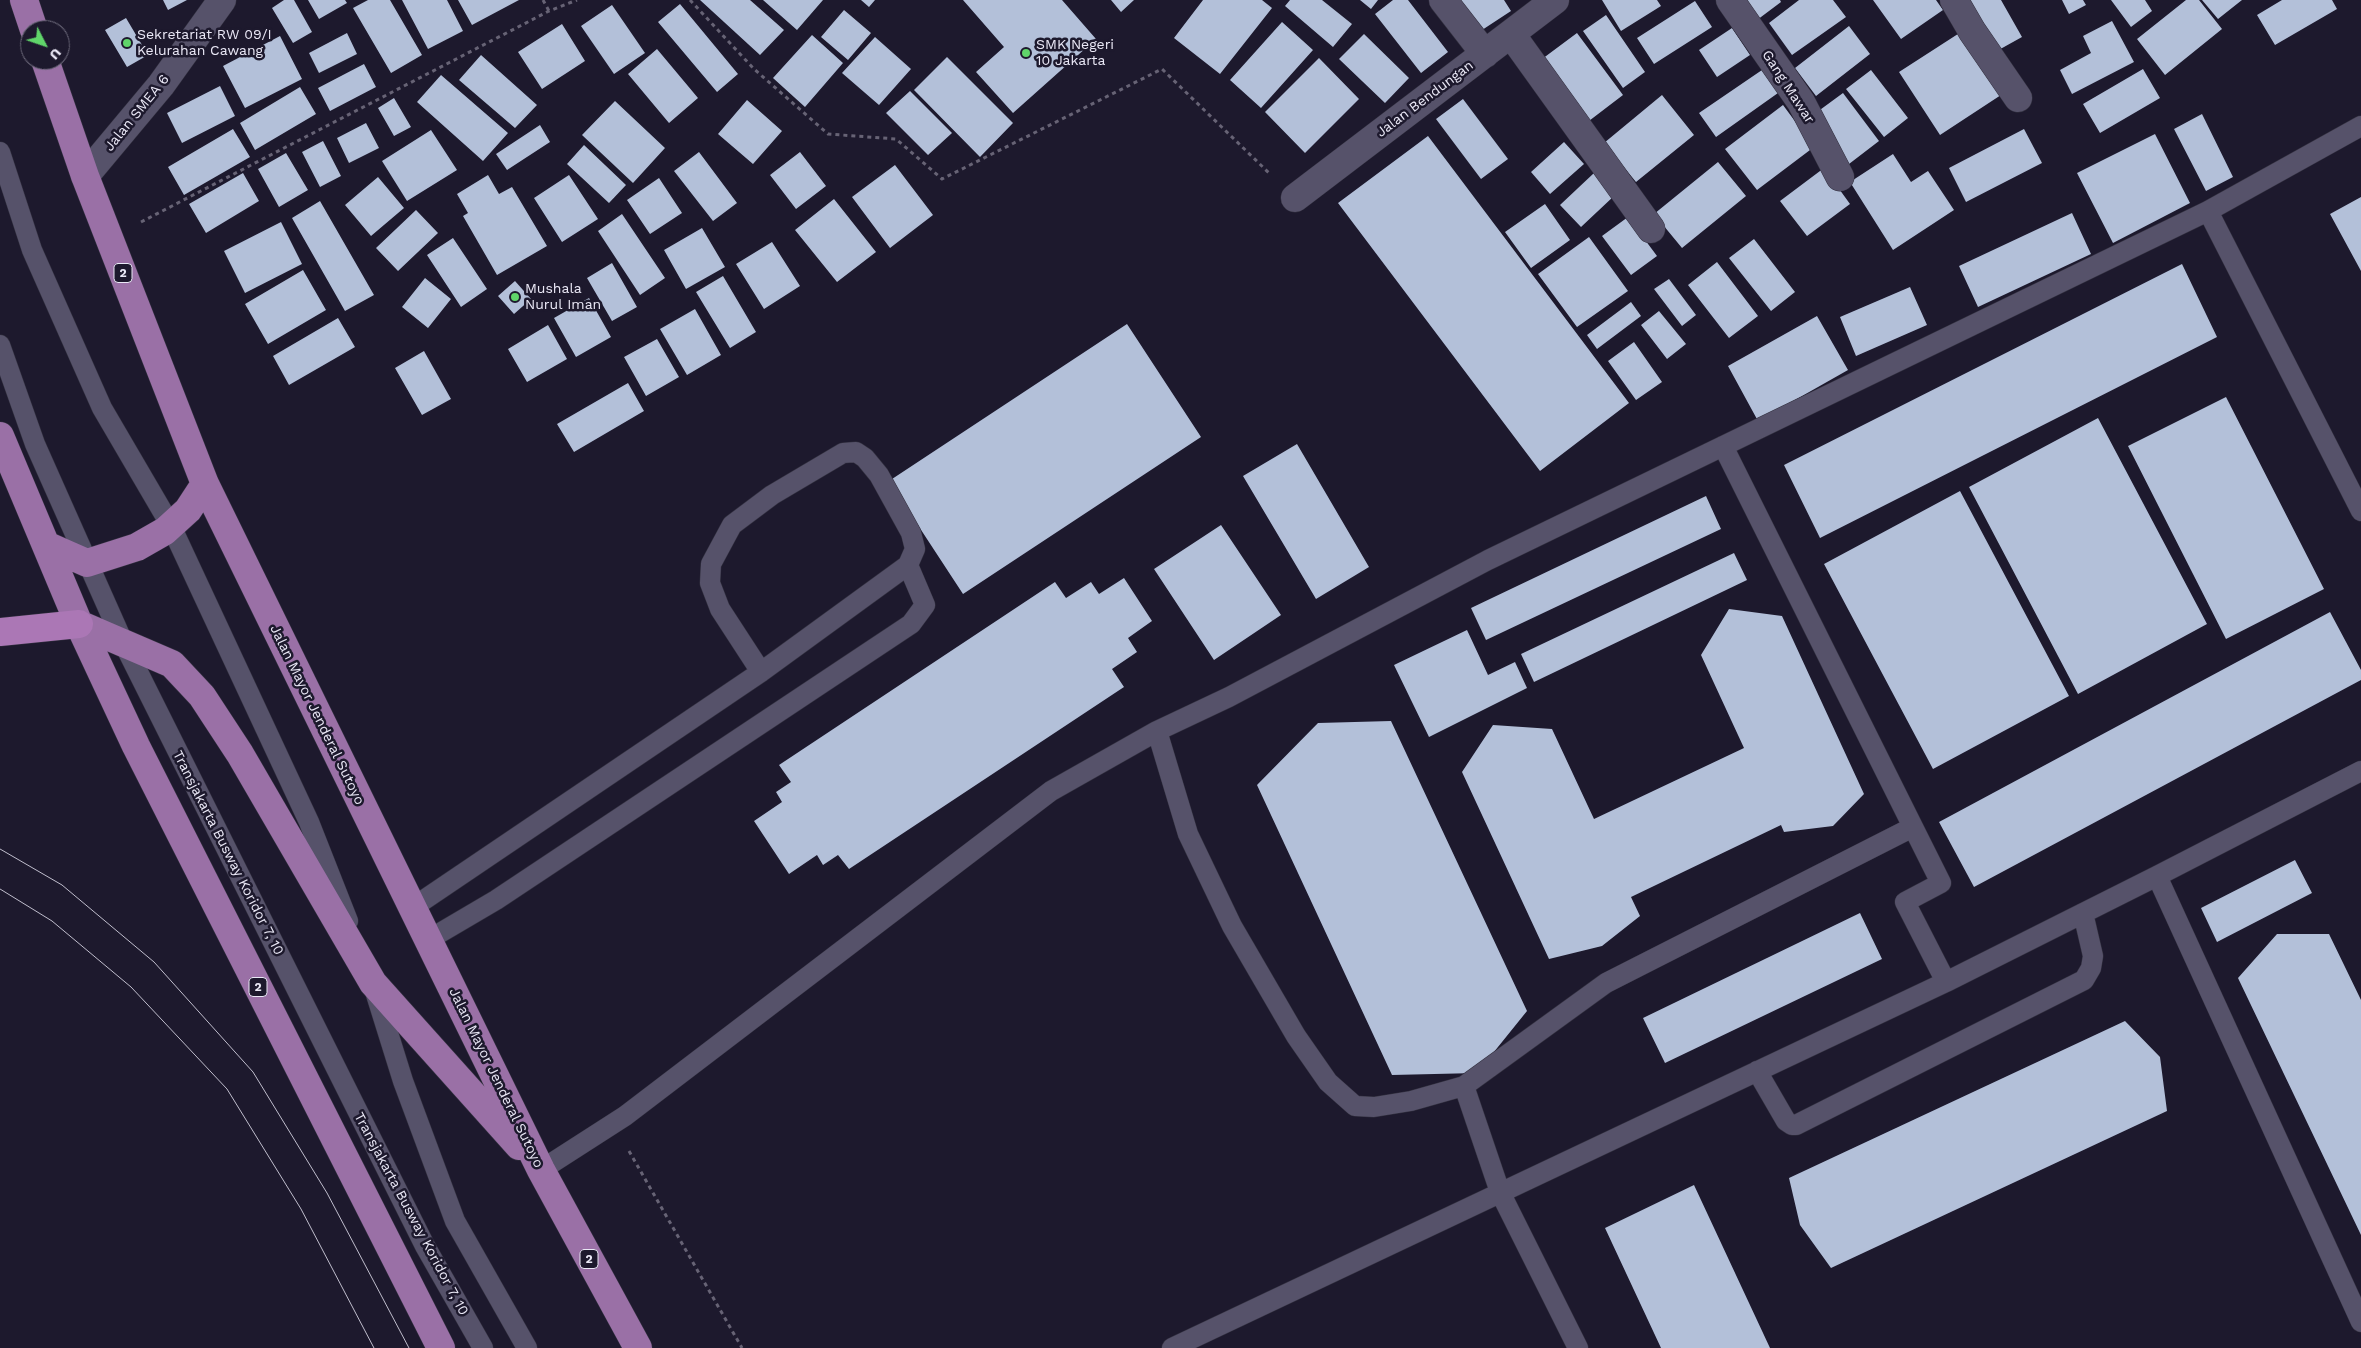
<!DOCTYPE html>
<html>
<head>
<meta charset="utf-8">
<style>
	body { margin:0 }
	#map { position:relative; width:2361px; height:1348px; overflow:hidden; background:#1d192d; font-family:"Work Sans",sans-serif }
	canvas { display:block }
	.north { position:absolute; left:20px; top:20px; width:50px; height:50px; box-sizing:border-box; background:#1d192d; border:1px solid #6f6c7d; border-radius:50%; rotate:131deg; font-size:14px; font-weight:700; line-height:20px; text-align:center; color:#eae8f6 }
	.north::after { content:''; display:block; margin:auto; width:18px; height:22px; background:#60d56a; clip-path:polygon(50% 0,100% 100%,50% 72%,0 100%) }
</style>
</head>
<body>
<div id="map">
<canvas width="2361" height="1348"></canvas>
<div class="north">U</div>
</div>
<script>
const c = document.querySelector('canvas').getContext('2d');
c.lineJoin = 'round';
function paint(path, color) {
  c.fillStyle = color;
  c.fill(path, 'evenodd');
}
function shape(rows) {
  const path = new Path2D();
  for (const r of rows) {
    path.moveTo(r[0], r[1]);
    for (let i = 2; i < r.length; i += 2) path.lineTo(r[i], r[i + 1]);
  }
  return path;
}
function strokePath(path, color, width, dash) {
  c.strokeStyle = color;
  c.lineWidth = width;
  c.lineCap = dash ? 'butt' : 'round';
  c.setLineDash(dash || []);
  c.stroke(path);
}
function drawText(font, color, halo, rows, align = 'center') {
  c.font = font + ' "Work Sans",sans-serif';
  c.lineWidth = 5;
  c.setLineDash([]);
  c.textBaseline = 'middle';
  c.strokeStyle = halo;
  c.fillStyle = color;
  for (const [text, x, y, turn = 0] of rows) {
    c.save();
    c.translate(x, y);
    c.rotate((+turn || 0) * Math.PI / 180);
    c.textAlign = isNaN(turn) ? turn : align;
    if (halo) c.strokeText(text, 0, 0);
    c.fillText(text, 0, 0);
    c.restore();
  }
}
paint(shape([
	[163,0,187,0,168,10],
	[284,0,294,0,312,32,293,43,272,8],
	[308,0,345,0,347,3,319,19],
	[368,0,390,0,422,55,391,73,353,8],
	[402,0,447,0,463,31,428,49],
	[458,0,519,0,472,25],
	[700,0,750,0,784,30,760,55],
	[763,0,823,0,797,30],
	[861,0,875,0,869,7],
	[963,0,1062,0,1096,39,1013,113,976,72,1004,47],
	[1111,0,1134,0,1121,12],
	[1203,0,1262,0,1272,8,1220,74,1174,38],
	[1290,0,1322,0,1352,24,1333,47,1285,6],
	[1360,0,1378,0,1371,9],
	[1393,0,1408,0,1448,52,1421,73,1375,14],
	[1458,0,1504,0,1511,11,1479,32],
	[1602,0,1657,0,1661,6,1621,31],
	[1741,0,1780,0,1781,2,1753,23],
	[1799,0,1833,0,1846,17,1792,55,1769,23],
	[1873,0,1936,0,1943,10,1901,39],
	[1966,0,2001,0,2022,37,1995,52],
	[2062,0,2083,0,2086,5,2069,14],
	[2111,0,2145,0,2152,11,2131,27],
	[2186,0,2199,0,2222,29,2165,75,2137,39],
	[2202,0,2242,0,2218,19],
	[2282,0,2332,0,2337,9,2275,45,2257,15],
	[1695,1,1712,27,1654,64,1637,38],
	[680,4,738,74,717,92,658,22],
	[612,5,645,53,614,74,581,26],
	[844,10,871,33,848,60,821,37],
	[1606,15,1645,72,1623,88,1583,31],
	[126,18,148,55,127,67,105,30],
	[2112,21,2134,62,2072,94,2060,70,2091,53,2083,36],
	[1282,22,1313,50,1261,108,1230,80],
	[562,24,585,61,542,89,518,52],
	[1849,26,1870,54,1816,96,1795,68],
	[1732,28,1750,55,1717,77,1699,50],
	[1961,32,2001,95,1940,135,1899,72],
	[347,33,357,54,319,73,309,53],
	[1577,33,1623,95,1585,124,1538,62],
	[1364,34,1409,78,1385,103,1339,59],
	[812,35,843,63,805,107,773,78],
	[280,36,302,79,245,108,223,66],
	[875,37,911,69,879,105,842,73],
	[657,49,698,98,669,123,628,74],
	[481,55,537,105,515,128,459,80],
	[947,57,1013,123,980,157,914,90],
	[1319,58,1359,99,1305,153,1265,112],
	[364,64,376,87,330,111,318,88],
	[2143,69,2160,98,2100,133,2083,104],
	[1762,70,1778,93,1716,137,1699,113],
	[1871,70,1908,118,1884,137,1846,89],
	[441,75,508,133,483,161,417,102],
	[220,86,235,116,182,143,167,113],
	[300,87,316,114,255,150,240,123],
	[910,91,952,133,928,155,886,113],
	[1843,93,1879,141,1849,164,1813,115],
	[1662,95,1694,135,1636,182,1604,143],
	[394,98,411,127,394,136,378,108],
	[1463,99,1508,159,1481,179,1436,119],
	[747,100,782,131,753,164,718,134],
	[615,101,665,148,633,183,582,135],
	[1783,105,1814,147,1757,190,1725,149],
	[2202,114,2233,177,2206,191,2174,129],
	[366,123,379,148,349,163,337,138],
	[540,125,550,142,507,170,496,154],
	[233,129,250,157,184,195,168,167],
	[2024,129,2042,163,1966,202,1949,168],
	[431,130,457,170,407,201,382,161],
	[2155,134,2190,203,2113,243,2077,173],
	[1428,136,1629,403,1540,471,1338,203],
	[323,141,341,176,320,187,302,152],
	[1564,142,1584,164,1550,194,1531,172],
	[584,145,626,185,609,203,567,164],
	[699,152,737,203,713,221,674,171],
	[800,152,826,186,796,209,770,175],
	[286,153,308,190,279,207,258,169],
	[1893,154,1911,182,1928,171,1954,210,1893,250,1850,182],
	[1718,162,1746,196,1682,248,1654,214],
	[895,165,933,215,890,248,852,197],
	[1824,168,1850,204,1807,236,1780,201],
	[243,173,259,201,206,233,189,204],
	[1594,173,1614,196,1581,227,1560,205],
	[488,175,499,194,512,187,547,246,497,275,463,216,468,213,457,194],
	[569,175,598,219,562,242,534,198],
	[378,177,404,208,371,236,345,205],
	[659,178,682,213,650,234,627,200],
	[2361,197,2361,271,2330,214],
	[834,199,876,252,837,282,795,230],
	[320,201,374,295,345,311,292,218],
	[1545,204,1570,240,1531,268,1505,232],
	[416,210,438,233,398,271,376,248],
	[2072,213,2091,254,1978,307,1959,266],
	[622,214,665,278,640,295,598,231],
	[1628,217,1657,256,1631,275,1602,236],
	[281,222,302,264,245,293,224,251],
	[702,228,725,267,686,289,664,250],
	[1589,237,1628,291,1577,327,1538,274],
	[453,238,487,289,461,307,427,255],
	[1754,239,1795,292,1771,311,1729,258],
	[772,242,800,286,764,309,736,264],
	[1717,262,1758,316,1729,338,1688,285],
	[612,263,637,307,612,321,587,278],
	[2182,264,2217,337,1820,538,1784,465],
	[303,270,326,310,268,344,245,304],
	[723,276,756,332,730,348,696,292],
	[425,278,451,299,428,328,402,307],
	[1669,279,1696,315,1682,326,1654,289],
	[515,281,531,299,514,314,498,296],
	[1910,287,1927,325,1856,356,1840,317],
	[589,298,611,337,576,357,554,318],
	[1631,302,1641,316,1597,349,1587,335],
	[695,309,721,355,687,375,660,329],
	[1659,311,1686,344,1667,359,1641,325],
	[1817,316,1848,370,1758,421,1728,366],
	[338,318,355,347,289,385,273,356],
	[1127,324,1201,437,963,594,889,481],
	[548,325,567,359,527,382,508,349],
	[657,339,679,377,646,396,624,357],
	[1634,342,1662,382,1636,400,1608,361],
	[424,351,451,399,422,415,395,368],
	[628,383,644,411,574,452,557,424],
	[2226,397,2324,589,2226,639,2128,446],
	[2098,418,2207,624,2078,694,1969,487],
	[1297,444,1369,567,1316,599,1243,476],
	[1960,491,2069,696,1933,769,1824,564],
	[1706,496,1721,529,1486,640,1471,608],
	[1221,525,1281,615,1214,660,1154,569],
	[1734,553,1747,580,1534,682,1521,654],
	[1124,578,1152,621,1128,638,1137,652,1112,669,1124,687,849,869,838,855,823,865,817,855,789,874,754,821,782,802,776,792,791,782,779,765,1055,582,1066,598,1091,582,1099,594],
	[1729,609,1782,616,1864,794,1833,826,1784,832,1781,825,1631,897,1640,916,1602,946,1549,959,1462,772,1493,725,1552,729,1594,819,1744,748,1701,655],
	[2330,612,2361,670,2361,680,1974,887,1939,822],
	[1467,630,1488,675,1515,662,1527,688,1429,737,1394,665],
	[1391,721,1527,1011,1477,1073,1392,1075,1257,785,1318,723],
	[2295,860,2312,893,2217,942,2201,908],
	[1860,913,1882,959,1665,1063,1643,1018],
	[2277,934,2329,934,2361,1000,2361,1235,2238,978],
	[2125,1021,2160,1057,2167,1111,1831,1268,1800,1225,1789,1178],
	[1694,1185,1770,1348,1661,1348,1605,1228]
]), '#b3c0d9');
const service = shape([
	[0,152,32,250,102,408,171,526,309,822,348,921],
	[2208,211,2361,126],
	[0,345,35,444,123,642,425,1246,483,1348],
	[1913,827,1941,883,1905,902,1946,982],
	[2157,876,2361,1322],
	[412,908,761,672,908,565,915,549,911,533,879,475,865,458,856,452,843,453,772,495,732,525,711,564,710,583,720,609,761,672],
	[428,940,496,900,911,624,925,605,908,565],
	[374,988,403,1081,455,1221,527,1348],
	[1757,1071,1786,1121,1792,1125,1796,1125,2084,980,2091,968,2093,956,2083,913],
	[1464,1086,1606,983,1913,827,1723,446],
	[541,1170,625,1116,1051,791,1157,731],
	[1172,1348,1946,982,2157,876,2361,771],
	[1578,1348,1500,1192,1464,1086,1411,1101,1374,1107,1355,1106,1328,1082,1296,1036,1232,926,1188,834,1157,731,1229,697,1488,560,2208,211,2361,511]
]);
const minor = shape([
	[1443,0,1485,54],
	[1730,0,1801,102,1840,177],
	[1954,0,1972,31,2018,98],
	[1511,34,1651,229],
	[85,176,161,85,222,0],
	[1295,198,1555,0]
]);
const trunk = shape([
	[24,0,34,30],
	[45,60,85,176,205,484,541,1170,638,1348],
	[0,436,79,624,136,746,441,1348],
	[46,545,87,563,137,547,165,531,188,510,205,484],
	[79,624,172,664,202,696,240,754,373,983,519,1146]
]);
const motorway = shape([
	[0,632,79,624]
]);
strokePath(service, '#343241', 21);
strokePath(minor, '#343241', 29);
strokePath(trunk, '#343241', 29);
strokePath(motorway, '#343241', 29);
strokePath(shape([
	[543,0,549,11],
	[690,0,754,69,828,134,896,139,942,179,1162,69,1269,173],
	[141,222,549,11,577,0],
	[629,1151,742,1348]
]), '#676375', 3, [4, 4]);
strokePath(service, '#56526a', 20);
strokePath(minor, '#56526a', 28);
strokePath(trunk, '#9a70a6', 28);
strokePath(motorway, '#ab77b5', 28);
strokePath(shape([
	[0,849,62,885,154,962,253,1072,327,1193,409,1348],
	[0,889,52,921,131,987,227,1089,301,1209,374,1348]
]), '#c0becd', 1);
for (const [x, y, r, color] of [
	[127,43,5,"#60d56a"],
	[1026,53,5,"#60d56a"],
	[515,297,5,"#60d56a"]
]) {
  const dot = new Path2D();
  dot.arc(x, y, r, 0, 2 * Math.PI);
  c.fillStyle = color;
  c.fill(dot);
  strokePath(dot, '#1d192d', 2);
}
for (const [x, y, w] of [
	[123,273,18],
	[258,987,18],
	[589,1259,18]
]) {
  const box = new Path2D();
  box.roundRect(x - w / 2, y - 9.5, w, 19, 4);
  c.fillStyle = '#1d192d';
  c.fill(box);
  strokePath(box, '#eae8f6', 1);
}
drawText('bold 12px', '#eae8f6', null, [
	["2",123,273],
	["2",258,987],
	["2",589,1259]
]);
drawText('14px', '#eae8f6', '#1d192d', [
	["Sekretariat RW 09/I",137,35],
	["Kelurahan Cawang",137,51],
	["SMK Negeri",1036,45],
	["10 Jakarta",1036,61],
	["Mushala",525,289],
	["Nurul Iman",525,305]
], 'left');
drawText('14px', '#eae8f6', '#1d192d', [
	["Gang Mawar",1788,87,57],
	["Jalan Bendungan",1425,99,-37],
	["Jalan SMEA 6",137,113,-51],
	["Jalan Mayor Jenderal Sutoyo",317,715,64],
	["Transjakarta Busway Koridor 7, 10",228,853,63],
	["Jalan Mayor Jenderal Sutoyo",496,1078,64],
	["Transjakarta Busway Koridor 7, 10",411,1214,62]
]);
</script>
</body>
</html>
